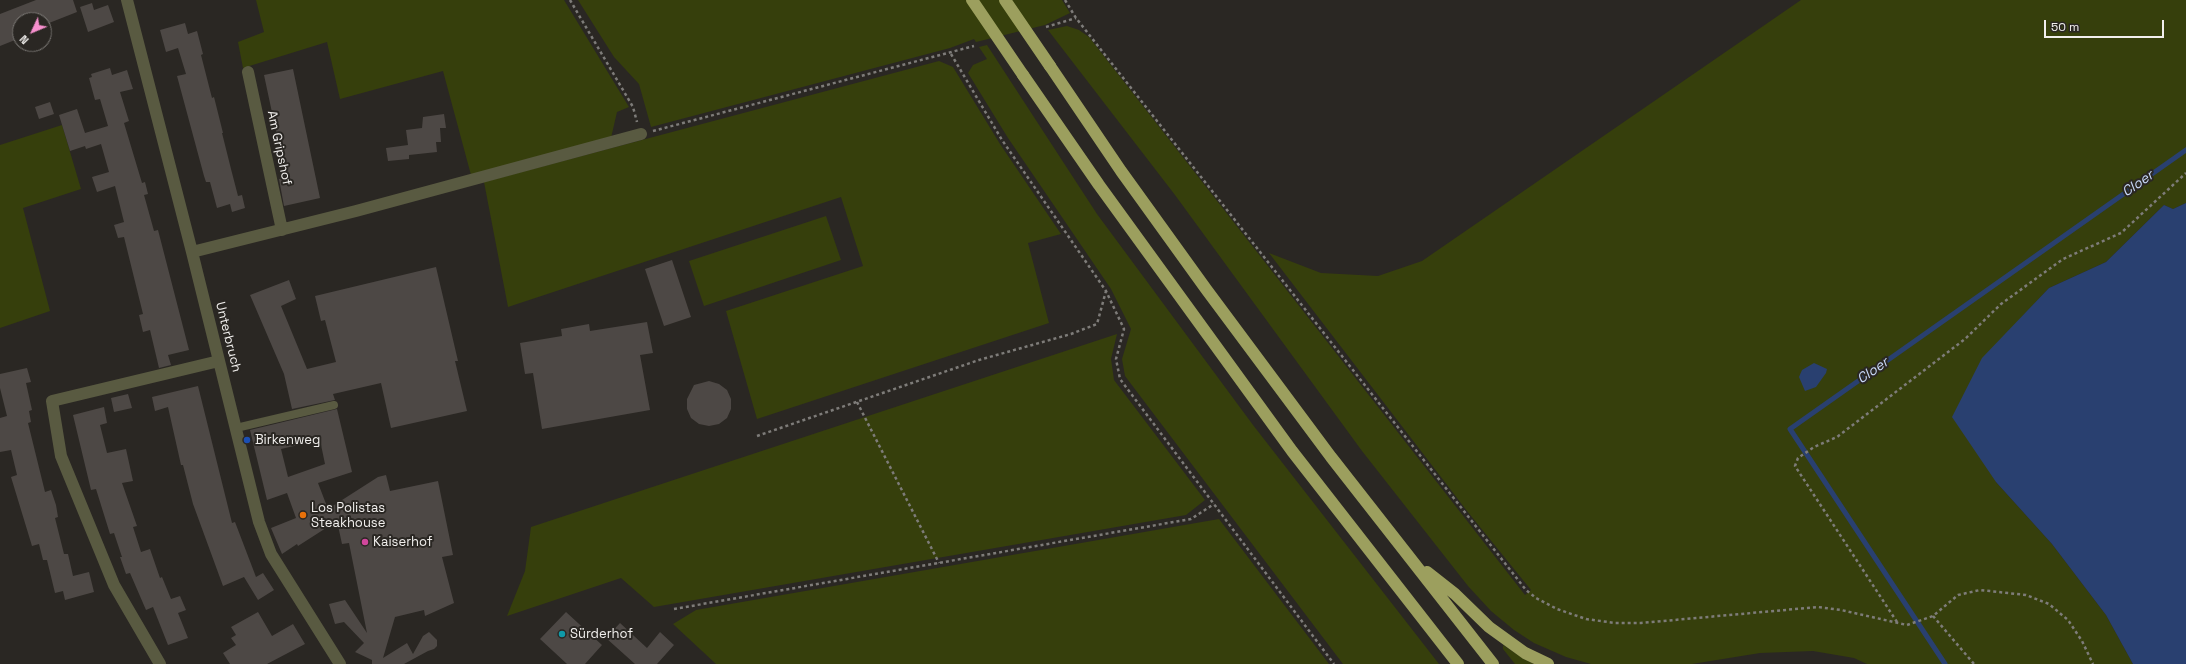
<!DOCTYPE html>
<html>
<head>
<meta charset="utf-8">
<style>
	body { margin:0 }
	#map { position:relative; width:2186px; height:664px; overflow:hidden; background:#2a2723; font-family:"Space Grotesk",sans-serif }
	canvas { display:block }
	.north { position:absolute; left:12px; top:12px; width:40px; height:40px; box-sizing:border-box; background:#2a2723; border:1px solid #7a7774; border-radius:50%; rotate:226deg; font-size:11px; font-weight:700; line-height:16px; text-align:center; color:#f1efed }
	.north::after { content:''; display:block; margin:auto; width:14px; height:18px; background:#f790ce; clip-path:polygon(50% 0,100% 100%,50% 72%,0 100%) }
	.scale { position:absolute; left:2044px; top:20px; width:120px; height:18px; box-sizing:border-box; border:2px solid #f1efed; border-top:0; padding-left:5px; font-size:12px; line-height:14px; white-space:nowrap; color:#f1efed; -webkit-text-stroke:3px #2a2723; paint-order:stroke }
</style>
</head>
<body>
<div id="map">
<canvas width="2186" height="664"></canvas>
<div class="north">N</div>
<div class="scale">50 m</div>
</div>
<script>
const c = document.querySelector('canvas').getContext('2d');
c.lineJoin = 'round';
function paint(path, color) {
  c.fillStyle = color;
  c.fill(path, 'evenodd');
}
function shape(rows) {
  const path = new Path2D();
  for (const r of rows) {
    path.moveTo(r[0], r[1]);
    for (let i = 2; i < r.length; i += 2) path.lineTo(r[i], r[i + 1]);
  }
  return path;
}
function strokePath(path, color, width, dash) {
  c.strokeStyle = color;
  c.lineWidth = width;
  c.lineCap = dash ? 'butt' : 'round';
  c.setLineDash(dash || []);
  c.stroke(path);
}
function drawText(font, color, halo, rows, align = 'center') {
  c.font = font + ' "Space Grotesk",sans-serif';
  c.lineWidth = 4;
  c.setLineDash([]);
  c.textBaseline = 'middle';
  c.strokeStyle = halo;
  c.fillStyle = color;
  for (const [text, x, y, turn = 0] of rows) {
    c.save();
    c.translate(x, y);
    c.rotate((+turn || 0) * Math.PI / 180);
    c.textAlign = isNaN(turn) ? turn : align;
    if (halo) c.strokeText(text, 0, 0);
    c.fillText(text, 0, 0);
    c.restore();
  }
}
paint(shape([
	[256,0,564,0,629,107,617,112,611,138,471,175,443,71,340,99,327,42,243,68,238,42,264,32],
	[578,0,1062,0,1070,13,1045,25,976,42,974,39,950,48,651,127,639,84,614,57],
	[1801,0,2186,0,2186,203,2173,209,2164,205,2106,262,2049,288,2019,320,1996,482,2052,544,2106,615,2133,664,1867,664,1854,658,1813,651,1760,653,1692,664,1591,664,1566,657,1534,643,1514,630,1491,611,1468,586,1362,451,1175,195,1048,30,1067,26,1079,30,1089,37,1525,595,1531,590,1467,511,1269,253,1321,273,1378,276,1422,261],
	[987,45,1097,214,1253,425,1439,664,1343,664,1125,376,1122,359,1131,329,1111,289,1008,138,968,73,973,65,987,59,979,47],
	[939,61,953,67,1000,144,1061,234,1028,243,1049,323,757,419,726,311,863,266,841,197,508,307,484,182],
	[62,125,81,189,23,208,50,311,0,328,0,145],
	[826,216,841,260,704,306,689,261],
	[1117,334,1111,359,1114,380,1205,500,1186,515,654,607,621,578,507,616,525,571,531,527],
	[1219,519,1329,664,716,664,673,624,696,610],
	[1503,645,1524,659,1534,664,1515,664,1503,649]
]), '#363f0c');
paint(shape([
	[2186,203,2186,664,2133,664,2106,615,2052,544,1996,482,1952,417,1982,358,2049,288,2106,262,2164,205,2173,209],
	[1814,363,1827,369,1826,373,1816,387,1805,391,1799,377,1802,370]
]), '#294070');
strokePath(shape([
	[1945,664,1790,429,2186,150]
]), '#294070', 5);
paint(shape([
	[36,0,73,0,77,12,44,25,44,20,20,20,20,38,0,46,0,14],
	[92,3,94,10,108,5,114,22,88,32,80,7],
	[185,23,188,34,197,31,203,54,201,55,212,98,214,97,223,133,222,133,231,169,238,196,242,195,245,208,232,212,230,204,217,208,210,182,206,182,204,176,177,76,186,74,178,48,166,52,160,30],
	[110,68,112,75,127,70,131,83,133,89,120,92,129,121,124,123,142,183,145,182,148,194,144,195,154,231,158,230,189,350,168,355,171,365,159,368,150,330,143,332,139,315,143,314,124,237,118,238,114,225,124,222,115,186,97,192,92,177,109,172,101,144,86,149,85,146,70,151,59,115,77,109,85,133,108,126,100,99,95,100,89,78,92,77,91,74],
	[293,69,320,198,284,206,279,179,286,178,264,75],
	[50,102,54,114,39,119,35,107],
	[444,114,446,128,440,128,441,142,436,142,437,152,409,155,409,159,388,161,386,148,408,145,406,130,422,128,423,117],
	[672,260,691,317,664,326,645,269],
	[436,267,458,361,455,361,467,411,391,428,381,383,333,394,335,400,292,409,284,374,250,295,289,280,296,299,281,306,307,369,336,362,325,320,321,321,315,296],
	[647,322,653,353,640,355,650,410,542,429,533,373,525,374,520,343,562,336,561,329,589,324,590,331],
	[27,368,31,382,26,383,32,410,29,411,31,422,28,423,45,492,51,490,56,505,58,517,55,518,64,554,68,554,73,576,89,572,94,592,65,600,63,591,55,593,47,560,43,560,39,544,32,546,11,477,17,475,11,450,0,452,0,418,7,416,0,388,0,374],
	[709,381,719,384,727,390,731,399,731,409,727,418,719,424,709,426,699,424,691,418,687,409,687,399,694,385],
	[198,386,232,523,235,522,256,577,263,573,274,590,258,600,244,577,223,586,193,504,183,465,181,465,168,407,155,411,152,397],
	[128,394,132,408,114,412,111,398],
	[104,407,107,423,100,425,107,453,126,449,133,481,122,483,137,526,133,527,141,552,150,549,160,578,162,577,171,599,180,596,186,610,178,613,188,638,168,645,153,607,146,610,130,573,126,574,120,557,122,557,114,533,110,534,96,489,91,490,73,415],
	[337,409,352,472,318,483,328,509,378,477,386,475,390,491,438,481,453,555,442,557,454,603,425,616,424,610,395,617,383,658,407,643,413,654,423,636,429,632,437,640,437,646,434,649,428,651,404,664,372,664,372,660,355,652,364,643,344,622,335,624,329,604,345,600,367,633,349,543,342,544,337,521,298,546,297,544,282,554,271,528,296,518,287,493,267,500,250,430],
	[320,440,325,464,288,477,281,449],
	[258,612,272,636,293,624,305,644,267,664,230,664,223,653,236,645,231,638,236,635,231,627],
	[566,612,602,645,585,664,567,664,540,639],
	[620,623,647,648,660,632,674,645,657,664,635,664,606,638]
]), '#4d4845');
strokePath(shape([
	[570,0,633,107,637,122],
	[1065,0,1076,18,1526,590,1536,598,1557,609,1586,619,1615,623,1641,623,1818,607,1841,610,1907,625,1933,616,1958,595,1980,590,2026,595,2049,604,2068,620,2082,641,2093,664],
	[1046,27,1076,18],
	[951,54,1002,140,1106,291,1124,329,1116,359,1120,379,1334,664],
	[653,131,974,46],
	[857,402,939,563],
	[757,436,979,360,1071,334,1097,324,1106,291],
	[674,609,1191,519,1214,504],
	[1933,616,1974,664],
	[1897,622,1795,466,1798,458,1814,447,1837,437,1965,339,2001,304,2063,259,2121,233,2186,173]
]), '#7e7c79', 2.5, [3, 3]);
strokePath(shape([
	[236,428,334,405]
]), '#595a41', 8);
strokePath(shape([
	[127,0,192,252,259,522,271,554,340,664],
	[248,72,282,230],
	[192,252,356,211,641,134],
	[160,664,114,585,61,456,52,401,219,361]
]), '#595a41', 12);
strokePath(shape([
	[1050,66,1121,171,1206,289,1331,457,1493,664],
	[1023,75,1099,185,1292,451,1458,664],
	[1427,572,1455,594,1489,627,1525,653,1548,664]
]), '#9c9f5e', 12);
strokePath(shape([
	[972,0,1023,75],
	[1005,0,1050,66]
]), '#9c9f5e', 12);
for (const [x, y, r, color] of [
	[247,440,4,"#1a4fb4"],
	[303,515,4,"#e8710a"],
	[365,542,4,"#d1479c"],
	[562,634,4,"#0f9aa8"]
]) {
  const dot = new Path2D();
  dot.arc(x, y, r, 0, 2 * Math.PI);
  c.fillStyle = color;
  c.fill(dot);
  strokePath(dot, '#2a2723', 1.5);
}
drawText('13px', '#f1efed', '#2a2723', [
	["Am Gripshof",279,148,78],
	["Unterbruch",228,337,76]
]);
drawText('13px', '#f1efed', '#2a2723', [
	["Birkenweg",255,440],
	["Los Polistas",311,508],
	["Steakhouse",311,523],
	["Kaiserhof",373,542],
	["Sürderhof",570,634]
], 'left');
drawText('italic 14px', '#cadafa', '#2a2723', [
	["Cloer",2138,184,-35],
	["Cloer",1873,371,-35]
]);
</script>
</body>
</html>
